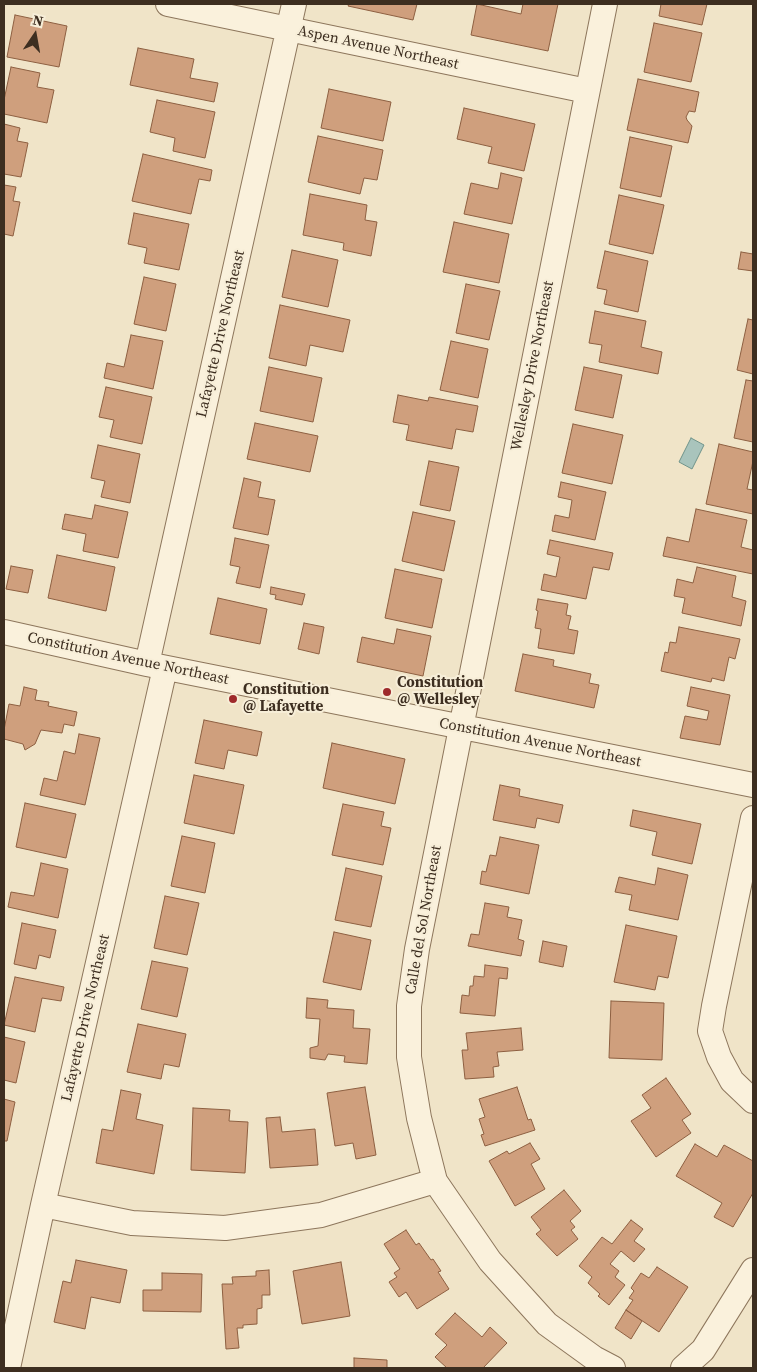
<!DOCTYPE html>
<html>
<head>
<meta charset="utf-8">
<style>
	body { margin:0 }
	#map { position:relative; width:757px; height:1372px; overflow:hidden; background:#f0e4c8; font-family:"Source Serif 4",serif }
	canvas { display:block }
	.frame { position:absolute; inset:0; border:5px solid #3d2e20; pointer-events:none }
	.north { position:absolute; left:10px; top:10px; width:50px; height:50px; -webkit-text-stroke:4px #f7eed8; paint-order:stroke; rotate:12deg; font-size:14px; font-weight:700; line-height:20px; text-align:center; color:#3d2e20 }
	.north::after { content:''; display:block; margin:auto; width:18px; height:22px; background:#3d2e20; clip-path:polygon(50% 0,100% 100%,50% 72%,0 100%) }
</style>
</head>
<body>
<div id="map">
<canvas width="757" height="1372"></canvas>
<div class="frame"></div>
<div class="north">N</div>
</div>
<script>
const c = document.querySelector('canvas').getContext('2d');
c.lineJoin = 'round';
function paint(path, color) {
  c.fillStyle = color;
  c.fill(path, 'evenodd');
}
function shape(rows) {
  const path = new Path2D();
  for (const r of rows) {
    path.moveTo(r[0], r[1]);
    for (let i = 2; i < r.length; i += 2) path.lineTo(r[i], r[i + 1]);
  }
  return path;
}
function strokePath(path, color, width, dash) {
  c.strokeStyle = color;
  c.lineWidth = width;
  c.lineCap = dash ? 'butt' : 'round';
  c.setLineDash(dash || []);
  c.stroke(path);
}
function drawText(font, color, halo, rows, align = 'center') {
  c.font = font + ' "Source Serif 4",serif';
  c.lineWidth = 4;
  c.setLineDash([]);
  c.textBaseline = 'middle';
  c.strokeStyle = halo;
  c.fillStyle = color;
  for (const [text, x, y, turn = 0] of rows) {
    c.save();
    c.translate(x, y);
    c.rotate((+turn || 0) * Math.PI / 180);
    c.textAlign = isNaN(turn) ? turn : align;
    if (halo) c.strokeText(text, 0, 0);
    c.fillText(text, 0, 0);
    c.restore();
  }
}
const water = shape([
	[691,438,704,445,692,469,679,462,691,438]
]);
paint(water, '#a9c4bc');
strokePath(water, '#6f938a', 1);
const building = shape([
	[349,4,417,4,413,20,348,6,349,4],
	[477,4,521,14,523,4,558,4,548,51,471,35,477,4],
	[661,4,707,4,702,25,659,16,661,4],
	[15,15,67,26,59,67,7,57,15,15],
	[654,23,702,33,691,82,644,72,654,23],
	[138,48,194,59,190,78,218,83,214,102,130,85,138,48],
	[11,67,40,73,37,87,54,90,47,123,4,114,4,100,11,67],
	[638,79,699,92,695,112,689,111,686,117,687,120,692,126,688,143,627,130,638,79],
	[329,89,391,102,383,141,321,128,329,89],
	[157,100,215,112,205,158,173,151,175,138,150,132,157,100],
	[464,108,535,124,524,171,488,163,492,147,457,139,464,108],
	[4,124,20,128,17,141,28,143,21,177,4,174,4,124],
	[318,136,383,150,377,180,364,178,360,194,308,182,318,136],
	[630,137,672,146,661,197,620,188,630,137],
	[143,154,212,170,210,181,199,179,191,214,132,201,143,154],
	[501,173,522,178,512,224,464,214,471,183,498,189,501,173],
	[4,185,16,187,13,201,20,202,13,236,4,234,4,185],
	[310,194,367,205,365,220,377,222,371,256,343,250,344,243,303,235,310,194],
	[619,195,664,205,653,254,609,244,619,195],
	[134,213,189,224,179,270,144,263,147,248,128,244,134,213],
	[454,222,509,234,499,283,443,272,454,222],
	[292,250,338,260,328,307,282,297,292,250],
	[605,251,648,261,638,312,604,304,607,290,597,288,605,251],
	[741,252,753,254,753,271,738,269,741,252],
	[144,277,176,284,166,331,134,324,144,277],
	[466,284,500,291,489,340,456,333,466,284],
	[280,305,350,320,343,352,310,345,306,366,269,358,280,305],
	[595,311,646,321,641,347,662,352,658,374,599,362,602,345,589,343,595,311],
	[748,319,753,320,753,374,737,370,748,319],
	[131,335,163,341,153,389,104,378,107,363,124,367,131,335],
	[451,341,488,349,478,398,440,390,451,341],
	[269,367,322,378,313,422,260,411,269,367],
	[584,367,622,375,613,418,575,410,584,367],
	[746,380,753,381,753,442,734,438,746,380],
	[106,387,152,397,142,444,110,437,114,420,99,417,106,387],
	[398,395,428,401,429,397,478,406,473,432,456,429,452,449,406,440,409,425,393,422,398,395],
	[255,423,318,436,310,472,247,459,255,423],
	[573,424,623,435,612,484,562,473,573,424],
	[719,444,753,452,753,461,747,489,753,490,753,514,706,504,719,444],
	[98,445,140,454,130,503,101,497,105,481,91,478,98,445],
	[429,461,459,467,450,511,420,505,429,461],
	[244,478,261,482,258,497,275,500,268,535,233,528,244,478],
	[561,482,606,492,595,540,552,531,555,515,569,518,572,500,558,497,561,482],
	[95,505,128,512,118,558,83,551,86,534,62,529,65,514,92,519,95,505],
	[696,509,747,520,741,547,753,550,753,574,663,556,667,537,689,542,696,509],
	[413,512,455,521,444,571,402,561,413,512],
	[235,538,269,545,260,588,236,583,240,567,230,565,235,538],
	[550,540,613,553,609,570,593,567,586,599,541,590,544,574,556,577,560,557,547,554,550,540],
	[57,555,115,567,106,611,48,598,57,555],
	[11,566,33,570,28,593,6,589,11,566],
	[697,567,736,576,732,597,746,601,741,626,682,613,685,598,674,596,677,579,693,583,697,567],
	[395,569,442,579,432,628,385,618,395,569],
	[271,587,305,594,302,605,275,599,276,595,270,594,271,587],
	[218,598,267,609,260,644,210,634,218,598],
	[538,599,568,604,566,615,571,616,568,629,578,631,574,654,538,648,541,629,535,628,538,611,536,610,538,599],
	[304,623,324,627,319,654,298,649,304,623],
	[679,627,740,639,735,659,729,657,724,681,712,678,711,682,661,671,665,652,668,653,670,642,676,643,679,627],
	[397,629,431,636,423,676,357,662,362,637,394,644,397,629],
	[523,654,554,660,553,666,591,674,589,683,599,685,594,708,515,691,523,654],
	[24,687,37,690,35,700,49,702,48,706,77,712,74,726,64,724,62,733,41,730,35,744,25,750,23,744,4,739,4,730,9,704,20,706,24,687],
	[691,687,730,695,720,745,680,738,685,716,707,720,709,711,687,706,691,687],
	[204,720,262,732,257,756,228,750,224,769,195,763,204,720],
	[79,734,100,738,85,805,40,795,44,778,57,781,64,751,75,754,79,734],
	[332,743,405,759,395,804,323,788,332,743],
	[194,775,244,785,234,834,184,823,194,775],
	[500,785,520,789,519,796,563,805,559,823,537,818,535,828,493,820,500,785],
	[25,803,76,814,66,858,16,847,25,803],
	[343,804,384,812,381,826,391,828,383,865,332,855,343,804],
	[633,810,701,824,692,864,652,855,657,832,630,826,633,810],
	[182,836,215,843,205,893,171,886,182,836],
	[500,837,539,845,529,894,480,884,482,871,486,872,490,855,496,856,500,837],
	[41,863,68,869,58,918,8,907,11,892,34,896,41,863],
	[346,868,382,876,371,927,335,920,346,868],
	[658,868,688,875,678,920,629,910,632,895,615,892,619,877,655,885,658,868],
	[165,896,199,903,187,955,154,948,165,896],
	[485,903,509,907,507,917,522,920,518,939,524,941,521,956,468,946,471,934,479,935,485,903],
	[22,923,56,930,50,958,39,955,36,969,14,964,22,923],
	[626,925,677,936,668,978,658,976,655,990,614,982,626,925],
	[334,932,371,940,361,990,323,982,334,932],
	[543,941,567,946,563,967,539,962,543,941],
	[152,961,188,968,177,1017,141,1009,152,961],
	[485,965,508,968,507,979,499,978,495,1016,460,1013,462,995,469,996,470,986,473,986,474,976,484,977,485,965],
	[15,977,64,987,61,1001,42,998,35,1032,4,1025,15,977],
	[307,998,328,1000,327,1008,354,1010,353,1028,370,1029,367,1064,344,1062,345,1056,328,1054,325,1060,310,1058,310,1048,318,1046,320,1019,306,1018,307,998],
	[611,1001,664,1003,662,1060,609,1058,611,1001],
	[138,1024,186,1034,179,1067,164,1064,161,1079,127,1072,138,1024],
	[521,1028,523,1050,497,1052,499,1066,493,1067,494,1077,465,1079,462,1050,468,1050,466,1033,521,1028],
	[4,1037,25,1042,16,1083,4,1080,4,1037],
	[666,1078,691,1114,682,1120,691,1133,656,1157,631,1121,651,1108,642,1095,666,1078],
	[365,1087,376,1155,356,1159,353,1143,335,1146,327,1093,365,1087],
	[517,1087,528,1120,531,1119,535,1130,485,1146,481,1135,484,1134,479,1119,485,1117,479,1099,517,1087],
	[121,1090,141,1094,136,1119,163,1125,154,1174,96,1163,102,1129,113,1131,121,1090],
	[4,1099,15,1102,7,1141,4,1141,4,1099],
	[193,1108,230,1110,229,1121,248,1122,245,1173,191,1170,193,1108],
	[280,1117,282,1132,315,1129,318,1165,270,1168,266,1118,280,1117],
	[530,1143,540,1159,531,1164,545,1189,515,1206,489,1161,507,1151,509,1154,530,1143],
	[695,1144,717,1157,724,1145,753,1161,753,1193,733,1227,714,1217,722,1203,676,1176,695,1144],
	[564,1190,581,1211,570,1221,575,1227,571,1230,578,1239,557,1256,536,1234,541,1230,531,1217,564,1190],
	[631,1220,643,1229,634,1241,645,1249,634,1262,621,1251,610,1264,619,1271,615,1277,625,1285,609,1305,598,1296,600,1294,588,1283,592,1277,579,1266,602,1237,612,1244,631,1220],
	[406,1230,416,1245,419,1243,431,1260,433,1259,441,1271,438,1272,449,1289,417,1309,406,1292,399,1297,389,1282,397,1277,394,1273,400,1269,384,1244,406,1230],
	[76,1260,127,1270,120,1303,91,1297,85,1329,54,1322,63,1281,71,1283,76,1260],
	[341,1262,350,1316,302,1324,293,1271,341,1262],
	[657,1267,688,1287,659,1332,626,1310,633,1300,629,1298,634,1291,631,1288,641,1273,649,1278,657,1267],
	[269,1270,270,1295,262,1295,262,1308,257,1309,257,1324,243,1325,243,1328,237,1328,239,1348,226,1349,222,1284,233,1284,232,1277,256,1276,256,1271,269,1270],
	[162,1273,202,1274,201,1312,143,1311,143,1290,162,1290,162,1273],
	[626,1310,642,1321,631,1339,615,1328,626,1310],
	[455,1313,482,1337,490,1327,507,1343,483,1368,447,1368,435,1357,447,1345,435,1334,455,1313],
	[354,1358,387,1360,387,1368,354,1368,354,1358]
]);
paint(building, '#cf9f7d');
strokePath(building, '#8d5f41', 1);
const minor = shape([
	[168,4,587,91],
	[605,4,417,949,409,1006,409,1057,419,1118,435,1181,490,1261,547,1324,594,1358,613,1368],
	[4,632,147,664,753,785],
	[147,664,294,4],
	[753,818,714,1006,710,1031,719,1057,732,1081,753,1101],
	[43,1205,132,1223,225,1228,321,1215,435,1181],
	[8,1368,43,1205,165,668],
	[683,1368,703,1350,753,1270]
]);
strokePath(minor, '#8d765c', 26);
strokePath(minor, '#faf1dc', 24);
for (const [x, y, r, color] of [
	[387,692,5,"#9e2a2b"],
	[233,699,5,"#9e2a2b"]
]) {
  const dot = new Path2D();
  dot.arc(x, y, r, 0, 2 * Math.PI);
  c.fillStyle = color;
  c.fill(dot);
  strokePath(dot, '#f7eed8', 2);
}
drawText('15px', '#3d2e20', '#f7eed8', [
	["Aspen Avenue Northeast",378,48,12],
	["Lafayette Drive Northeast",221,334,-77],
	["Wellesley Drive Northeast",533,366,-79],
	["Constitution Avenue Northeast",128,659,12],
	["Constitution Avenue Northeast",540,743,11],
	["Calle del Sol Northeast",424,920,-80],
	["Lafayette Drive Northeast",86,1018,-77]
]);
drawText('bold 15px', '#3d2e20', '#f7eed8', [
	["Constitution",397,683],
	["@ Wellesley",397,700],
	["Constitution",243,690],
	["@ Lafayette",243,707]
], 'left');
</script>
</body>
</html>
